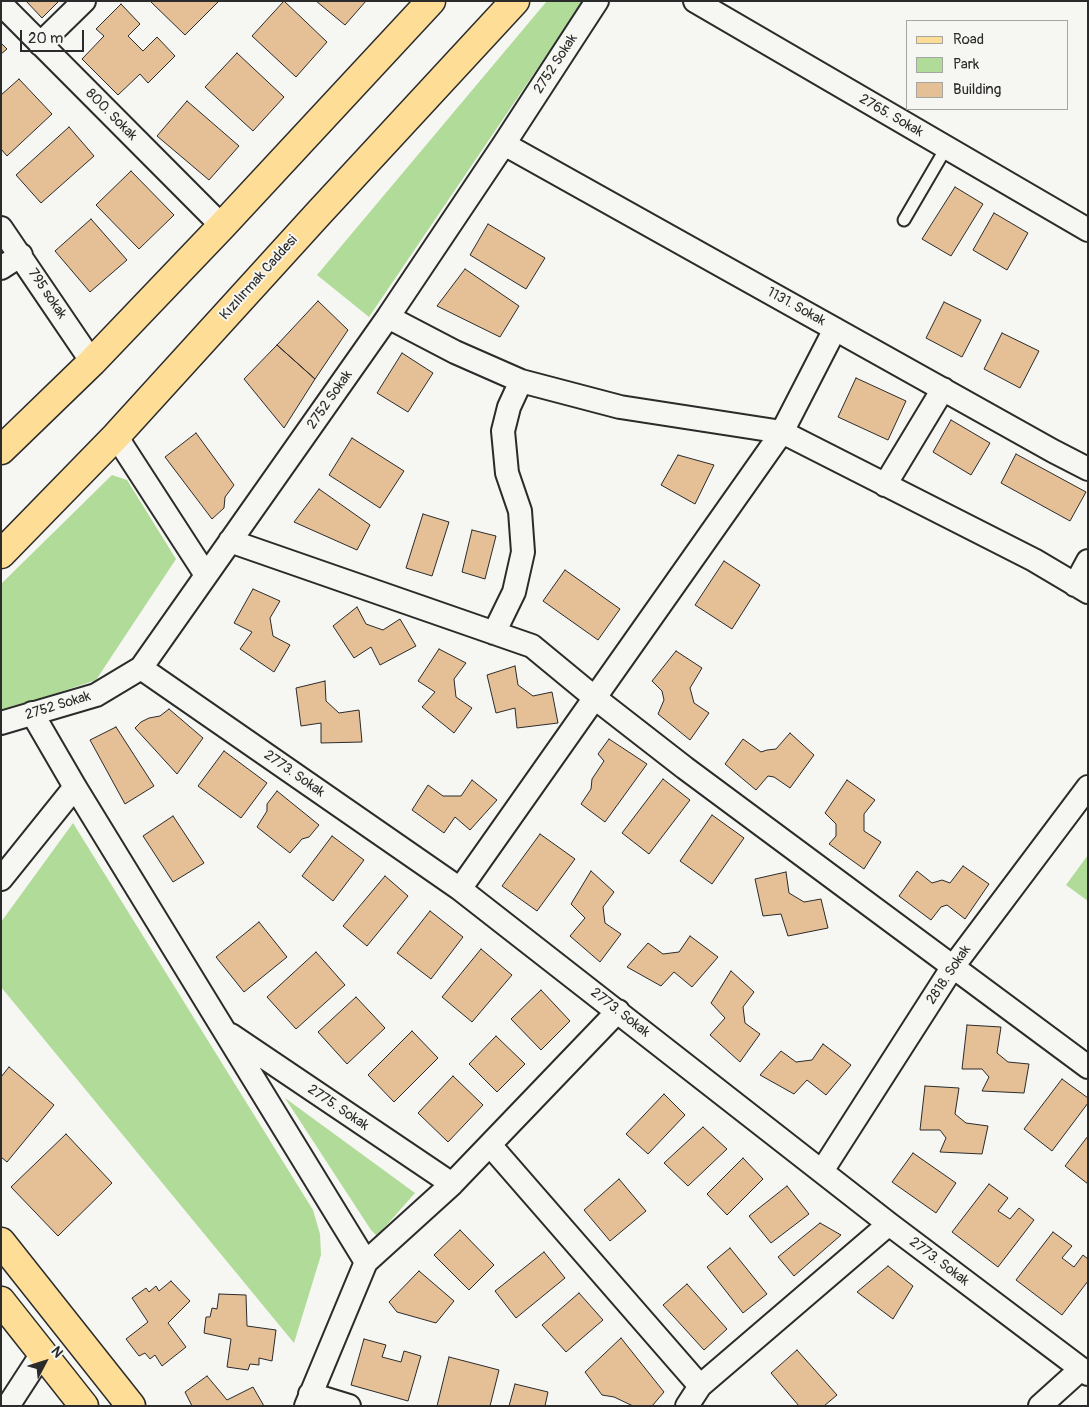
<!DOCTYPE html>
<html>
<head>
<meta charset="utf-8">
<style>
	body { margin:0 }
	#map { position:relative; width:1089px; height:1407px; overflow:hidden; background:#f6f6f2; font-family:Pangolin,sans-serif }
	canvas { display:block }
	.frame { position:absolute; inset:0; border:2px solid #2b2b2b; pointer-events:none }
	.legend { position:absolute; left:906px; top:20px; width:162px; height:90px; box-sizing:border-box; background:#f6f6f2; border:1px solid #a5a5a2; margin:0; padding:6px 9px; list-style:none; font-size:15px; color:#2b2b2b }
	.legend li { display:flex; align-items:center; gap:10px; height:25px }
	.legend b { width:25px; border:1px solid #a5a5a2 }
	.north { position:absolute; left:20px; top:1337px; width:50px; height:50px; -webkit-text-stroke:4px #f6f6f2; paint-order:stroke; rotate:50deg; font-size:14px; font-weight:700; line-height:20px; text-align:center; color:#2b2b2b }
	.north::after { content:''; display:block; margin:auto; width:18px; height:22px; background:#2b2b2b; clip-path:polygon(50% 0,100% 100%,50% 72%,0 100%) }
	.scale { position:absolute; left:20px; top:30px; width:64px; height:22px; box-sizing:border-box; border:2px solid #2b2b2b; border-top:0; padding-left:6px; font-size:15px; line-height:18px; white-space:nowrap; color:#2b2b2b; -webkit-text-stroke:4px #f6f6f2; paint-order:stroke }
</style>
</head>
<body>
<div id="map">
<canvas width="1089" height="1407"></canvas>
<div class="frame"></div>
<ul class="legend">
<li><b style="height:6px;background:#fedd96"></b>Road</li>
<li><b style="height:14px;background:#b0db98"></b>Park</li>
<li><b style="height:14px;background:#e5c096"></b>Building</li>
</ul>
<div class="north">N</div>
<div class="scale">20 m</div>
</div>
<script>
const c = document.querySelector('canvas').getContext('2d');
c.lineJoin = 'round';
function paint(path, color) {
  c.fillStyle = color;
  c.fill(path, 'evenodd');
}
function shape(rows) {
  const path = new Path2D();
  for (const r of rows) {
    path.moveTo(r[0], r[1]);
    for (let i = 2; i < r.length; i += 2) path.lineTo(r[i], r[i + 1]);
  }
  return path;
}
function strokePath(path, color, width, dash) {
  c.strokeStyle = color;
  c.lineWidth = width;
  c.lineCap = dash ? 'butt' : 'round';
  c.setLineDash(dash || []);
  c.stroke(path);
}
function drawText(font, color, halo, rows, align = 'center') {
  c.font = font + ' Pangolin,sans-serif';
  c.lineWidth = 4;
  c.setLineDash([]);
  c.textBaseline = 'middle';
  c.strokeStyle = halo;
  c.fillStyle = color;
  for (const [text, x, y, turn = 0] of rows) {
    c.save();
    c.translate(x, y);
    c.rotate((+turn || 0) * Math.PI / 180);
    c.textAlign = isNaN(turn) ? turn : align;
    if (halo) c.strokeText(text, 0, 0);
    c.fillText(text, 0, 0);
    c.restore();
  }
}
paint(shape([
	[547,1,583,1,369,317,317,275],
	[112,475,127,480,176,559,96,680,1,712,1,584],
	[73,823,313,1210,320,1234,321,1255,294,1343,1,987,1,922],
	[1088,855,1088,901,1066,885],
	[285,1098,415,1193,377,1236,371,1230]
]), '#b0db98');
const building = shape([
	[26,1,59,1,42,18,26,1],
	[150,1,217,1,218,2,185,35,150,1],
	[284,1,327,42,296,77,252,36,284,1],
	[316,1,366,1,345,25,316,1],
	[121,4,140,24,128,36,143,51,157,37,175,56,148,83,140,74,118,95,82,59,104,36,96,29,121,4],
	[1,43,7,49,1,54,1,43],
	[237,53,284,97,253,131,205,87,237,53],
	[19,79,52,114,7,156,1,149,1,95,19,79],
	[187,101,239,146,209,180,157,136,187,101],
	[69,127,94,156,41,203,16,175,69,127],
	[131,171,174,215,139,249,96,205,131,171],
	[955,187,983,204,951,256,922,239,955,187],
	[994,213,1028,233,1007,270,973,250,994,213],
	[91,219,127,260,90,292,55,251,91,219],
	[488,224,545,258,526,289,470,255,488,224],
	[465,269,519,306,500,337,437,306,465,269],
	[318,301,348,330,315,379,277,345,318,301],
	[944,302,981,320,962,357,926,338,944,302],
	[1002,333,1039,351,1020,388,984,369,1002,333],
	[277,345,315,379,284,428,244,379,277,345],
	[402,353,433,373,408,412,377,393,402,353],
	[856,378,906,401,888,440,838,417,856,378],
	[951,420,990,443,971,475,933,452,951,420],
	[196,433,234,485,225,497,224,508,212,519,165,457,196,433],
	[352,438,404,471,380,508,329,475,352,438],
	[1016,454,1086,492,1070,521,1001,483,1016,454],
	[678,455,714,465,695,504,661,485,678,455],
	[319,489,370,525,357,550,294,522,319,489],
	[423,514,449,522,432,576,406,568,423,514],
	[472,530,496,536,485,579,462,572,472,530],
	[724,561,760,585,732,629,695,605,724,561],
	[565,570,620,609,598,640,543,601,565,570],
	[253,589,280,601,270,618,273,636,290,645,274,672,240,649,252,632,234,623,253,589],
	[357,607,366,624,383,630,400,619,416,646,380,665,371,647,354,658,333,626,357,607],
	[439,649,466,663,454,679,456,697,472,708,454,733,422,707,435,692,418,681,439,649],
	[676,651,702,668,690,688,694,703,709,713,690,740,658,714,664,700,662,691,652,681,676,651],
	[515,666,518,685,533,696,552,692,558,723,517,728,515,708,496,713,487,675,515,666],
	[325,681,326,701,339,713,359,710,362,742,321,743,321,723,301,726,296,688,325,681],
	[169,709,203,738,177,774,135,728,141,722,149,718,160,716,169,709],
	[116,727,154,786,125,804,90,740,116,727],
	[790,733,814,755,790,788,774,777,768,776,756,790,725,764,743,739,761,752,767,750,776,749,790,733],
	[609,739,647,764,605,822,581,804,591,789,592,779,604,761,598,754,609,739],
	[224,751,267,783,241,818,198,786,224,751],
	[663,779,690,800,649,854,622,833,663,779],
	[472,780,497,800,470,830,455,817,444,833,412,810,428,785,443,796,461,796,472,780],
	[847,780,875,800,864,814,864,831,881,842,864,869,829,844,836,836,836,824,825,813,847,780],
	[277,791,319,825,309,837,302,839,290,853,257,827,267,811,267,804,277,791],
	[712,815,744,838,712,884,680,861,712,815],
	[173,816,204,863,173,882,143,836,173,816],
	[540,834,575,859,537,911,502,886,540,834],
	[332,836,364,860,333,901,302,876,332,836],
	[963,866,989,884,965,919,947,905,941,907,931,920,899,896,917,871,932,883,942,880,950,883,963,866],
	[591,871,614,892,603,907,605,923,621,934,600,962,570,936,585,918,571,904,591,871],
	[786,872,789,893,804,902,821,899,828,928,788,936,781,914,763,916,755,879,786,872],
	[385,876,408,896,367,946,343,926,385,876],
	[430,911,463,937,431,979,397,953,430,911],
	[259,922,287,957,244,992,216,957,259,922],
	[690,936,718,957,692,987,674,972,661,986,627,967,648,943,663,954,679,952,690,936],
	[481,949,512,975,472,1022,442,997,481,949],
	[316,952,345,985,296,1029,267,997,316,952],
	[731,971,754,992,743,1007,745,1023,760,1034,740,1062,710,1035,725,1018,711,1003,731,971],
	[541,990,570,1021,541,1050,511,1019,541,990],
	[356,997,385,1028,347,1064,318,1032,356,997],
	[967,1025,1001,1027,997,1053,1008,1062,1029,1064,1024,1093,982,1091,989,1077,982,1069,962,1069,967,1025],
	[412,1031,438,1058,394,1102,368,1075,412,1031],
	[496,1036,525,1064,497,1092,469,1064,496,1036],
	[823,1044,851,1065,826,1095,807,1080,794,1094,760,1075,781,1051,796,1062,812,1060,823,1044],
	[9,1067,54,1105,7,1162,1,1157,1,1077,9,1067],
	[453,1076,483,1105,448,1142,418,1113,453,1076],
	[1062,1079,1088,1098,1088,1103,1052,1151,1024,1129,1062,1079],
	[925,1086,959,1088,955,1114,966,1123,988,1126,982,1154,940,1152,946,1138,940,1130,920,1130,925,1086],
	[664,1094,685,1115,648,1154,626,1134,664,1094],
	[703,1127,727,1149,688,1186,664,1163,703,1127],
	[66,1134,112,1183,58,1236,11,1187,66,1134],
	[1088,1136,1088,1184,1065,1166,1088,1136],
	[913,1153,956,1183,936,1213,892,1182,913,1153],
	[743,1158,763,1179,727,1215,707,1194,743,1158],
	[619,1179,646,1211,610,1241,584,1210,619,1179],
	[989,1184,1008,1198,998,1211,1010,1219,1019,1208,1034,1220,998,1267,952,1232,989,1184],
	[787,1186,809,1214,771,1243,749,1216,787,1186],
	[820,1223,841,1235,794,1276,778,1257,820,1223],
	[460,1230,494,1265,469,1290,434,1255,460,1230],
	[1053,1232,1072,1246,1062,1258,1074,1267,1083,1255,1088,1259,1088,1281,1062,1315,1016,1280,1053,1232],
	[730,1248,767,1294,743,1313,707,1267,730,1248],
	[544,1252,565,1278,516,1318,495,1291,544,1252],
	[888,1266,913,1286,893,1319,857,1292,888,1266],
	[419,1271,454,1301,436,1323,397,1312,389,1302,419,1271],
	[171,1281,190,1301,168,1323,186,1347,162,1366,155,1355,150,1359,145,1353,139,1356,126,1339,148,1322,132,1298,146,1288,149,1292,156,1286,159,1291,171,1281],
	[687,1284,727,1329,704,1350,663,1305,687,1284],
	[579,1293,603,1320,566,1352,542,1325,579,1293],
	[219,1294,246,1295,247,1326,276,1330,272,1361,259,1358,259,1365,250,1364,248,1370,227,1367,231,1339,204,1333,206,1317,210,1317,212,1308,217,1309,219,1294],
	[621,1338,664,1392,652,1406,633,1406,614,1397,602,1395,585,1372,621,1338],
	[364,1339,386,1345,382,1357,401,1362,404,1351,421,1356,408,1401,351,1385,364,1339],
	[797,1350,837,1395,824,1406,799,1406,771,1373,797,1350],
	[449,1357,499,1370,490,1406,437,1406,449,1357],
	[207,1376,227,1400,253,1387,264,1406,192,1406,185,1392,207,1376],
	[515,1384,548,1392,545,1406,509,1406,515,1384]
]);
paint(building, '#e5c096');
strokePath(building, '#2b2b2b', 1);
const service = shape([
	[904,220,946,148]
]);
const minor = shape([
	[695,1,1088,230],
	[1,4,222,226],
	[40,44,84,1],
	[504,144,1053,451,1088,469],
	[1,228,92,362],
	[1,268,21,255],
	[388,317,455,352,521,381,620,407,782,432,1034,560,1088,592],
	[116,436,206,575],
	[885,485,943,389],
	[230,541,532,646,595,698,685,768,1088,1067],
	[1075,585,1088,561],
	[494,633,514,592,523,552,520,511,507,473,503,431,509,407,521,381],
	[141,668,460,889,889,1224,1088,1374],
	[32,713,75,787,366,1262],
	[1,723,96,695,141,668,388,317,504,144,597,1],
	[1,879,75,787],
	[460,889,782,432,835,329],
	[231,1035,452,1184],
	[490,1145,700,1386],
	[822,1171,952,968,1088,787],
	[310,1394,349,1406],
	[8,1406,43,1352],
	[306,1406,366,1262,452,1184,618,1011],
	[687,1406,700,1386,889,1224],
	[1040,1406,1081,1369]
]);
const primary = shape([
	[1,450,92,362,222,226,431,1],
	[1,554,116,436,318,214,515,1],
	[1,1242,131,1406],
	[1,1301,84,1406]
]);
strokePath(service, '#2b2b2b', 15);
strokePath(minor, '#2b2b2b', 26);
strokePath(primary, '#2b2b2b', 31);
strokePath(service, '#f6f6f2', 11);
strokePath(minor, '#f6f6f2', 22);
strokePath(primary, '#fedd96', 28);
drawText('14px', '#2b2b2b', '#f6f6f2', [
	["2752 Sokak",556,64,-57],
	["800. Sokak",111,115,45],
	["2765. Sokak",891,116,30],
	["Kızılırmak Caddesi",259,278,-48],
	["795 sokak",47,294,56],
	["1131. Sokak",796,307,29],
	["2752 Sokak",330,400,-55],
	["2752 Sokak",58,706,-17],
	["2773. Sokak",294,774,35],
	["2818. Sokak",949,975,-56],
	["2773. Sokak",620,1013,38],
	["2775. Sokak",338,1108,34],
	["2773. Sokak",939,1262,37]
]);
</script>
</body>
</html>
